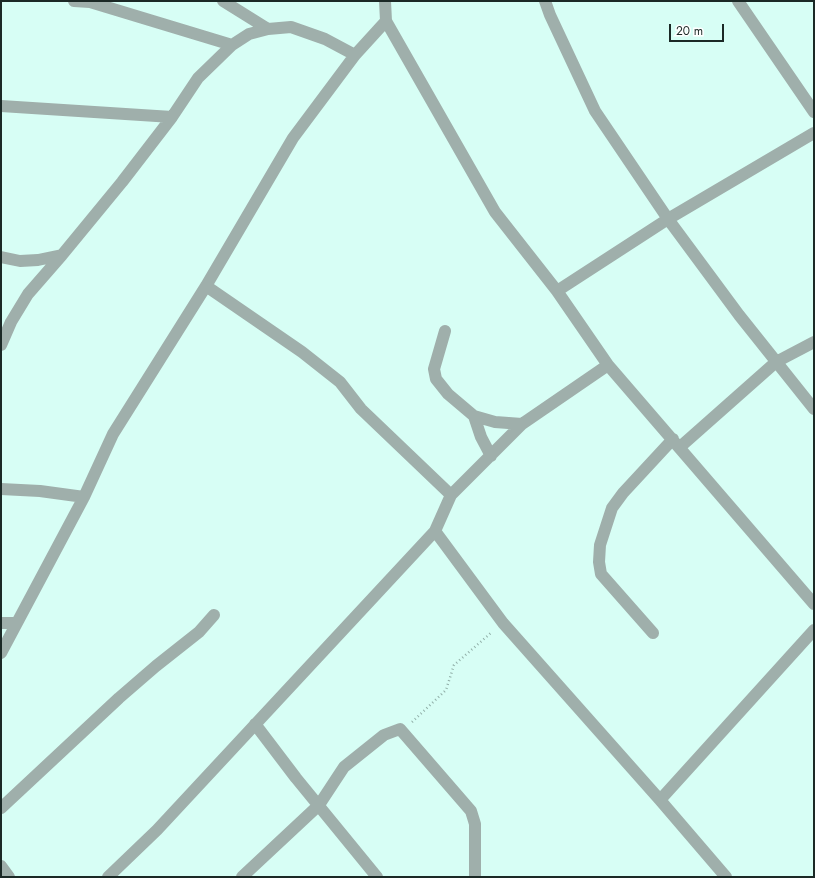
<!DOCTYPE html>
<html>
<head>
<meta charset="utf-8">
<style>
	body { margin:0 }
	#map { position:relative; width:815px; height:878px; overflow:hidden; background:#d7fef5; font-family:Jost,sans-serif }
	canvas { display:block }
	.frame { position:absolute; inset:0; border:2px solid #1b2926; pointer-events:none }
	.scale { position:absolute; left:669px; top:24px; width:55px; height:18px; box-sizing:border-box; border:2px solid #1b2926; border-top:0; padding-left:5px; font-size:12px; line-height:14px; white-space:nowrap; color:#1b2926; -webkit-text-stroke:3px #fff; paint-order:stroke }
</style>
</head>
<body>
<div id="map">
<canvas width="815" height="878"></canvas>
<div class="frame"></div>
<div class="scale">20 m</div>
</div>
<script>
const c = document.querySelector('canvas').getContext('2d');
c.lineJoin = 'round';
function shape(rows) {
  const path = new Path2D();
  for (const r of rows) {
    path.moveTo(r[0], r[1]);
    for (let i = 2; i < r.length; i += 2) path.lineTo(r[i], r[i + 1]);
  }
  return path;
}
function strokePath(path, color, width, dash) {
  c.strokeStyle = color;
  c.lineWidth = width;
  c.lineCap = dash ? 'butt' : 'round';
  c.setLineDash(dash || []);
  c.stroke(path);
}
strokePath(shape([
	[412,722,446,690,454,665,492,632]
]), '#91afa8', 2.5, [1, 3]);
strokePath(shape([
	[74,1,90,2,232,45],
	[223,1,268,29],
	[545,1,550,15,595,111,668,219,739,315,814,409],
	[738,1,814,112],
	[386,21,495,212,557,291,608,365,814,604],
	[1,106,172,117,198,78,232,45,249,34,268,29,291,27,325,39,355,55],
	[62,255,122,182,172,117],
	[1,257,20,261,38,260,62,255,28,294,11,322,1,345],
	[206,286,302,352,340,382,361,409,451,495],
	[557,291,668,219,814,133],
	[445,331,434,369,436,379,448,394,474,416,495,422,522,424],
	[474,416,481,437,491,456],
	[680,447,776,362,814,342],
	[1,489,40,491,84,497],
	[435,531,503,623,660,800,726,877],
	[1,623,17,623],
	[653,633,601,574,599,562,600,545,612,508,623,493,673,439],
	[1,653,84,497,113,434,206,286,293,138,355,55,386,21,385,1],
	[255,724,296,778,377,877],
	[660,800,814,630],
	[1,808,119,698,156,666,199,632,214,615],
	[1,866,9,877],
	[108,877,157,830,435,531,451,495,522,424,608,365],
	[242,877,319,805,344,767,384,735,400,729,471,811,475,824,475,877]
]), '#9fafab', 12);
</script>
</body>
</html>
